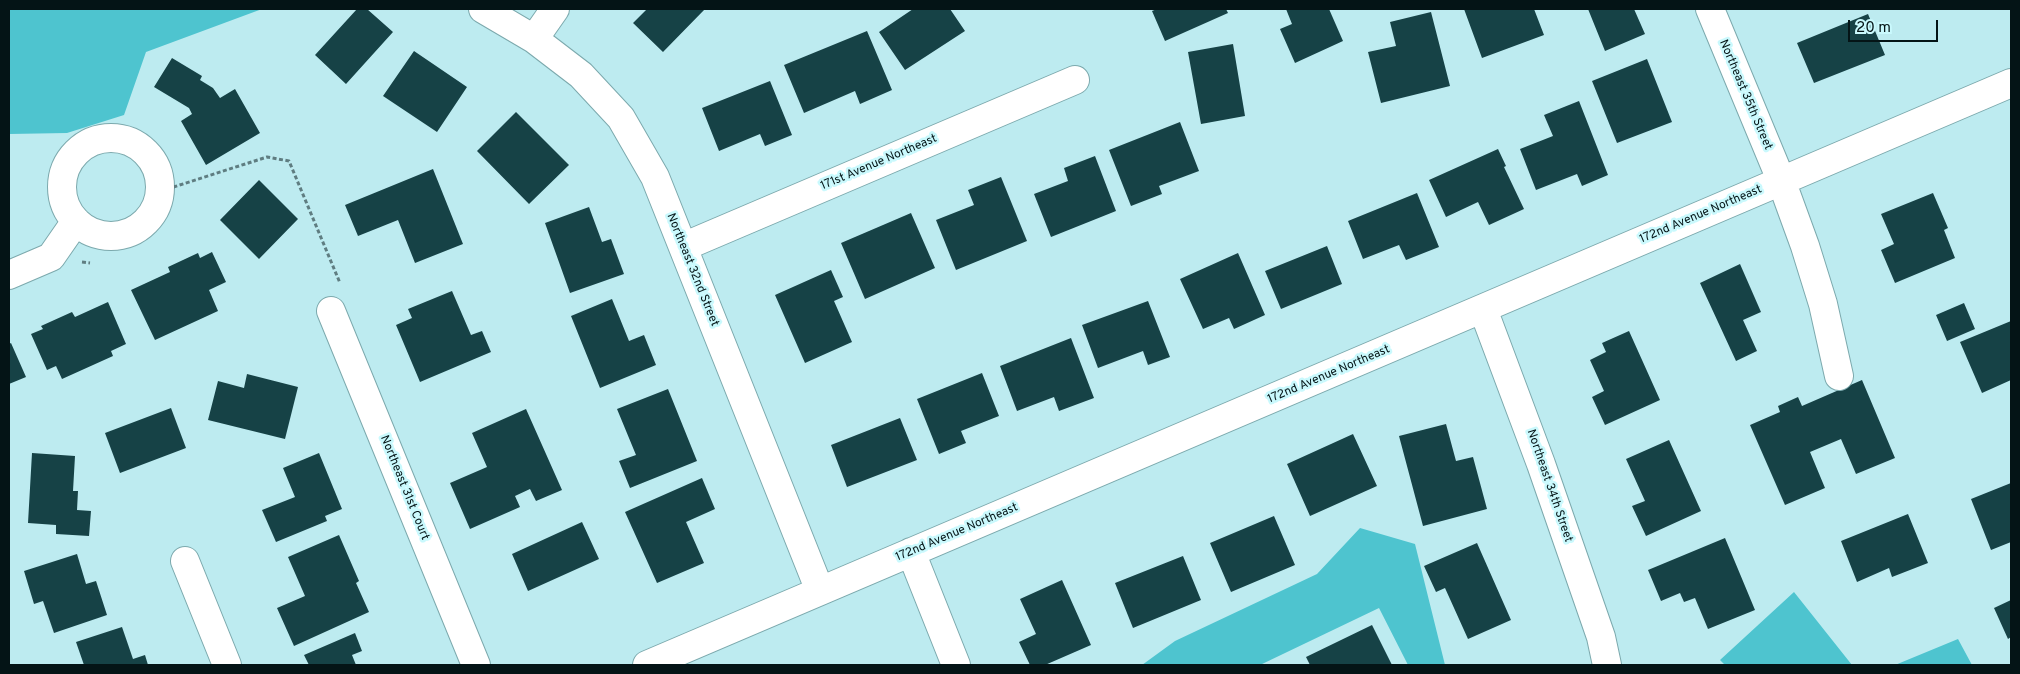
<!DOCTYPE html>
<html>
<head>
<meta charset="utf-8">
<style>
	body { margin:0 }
	#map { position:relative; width:2020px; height:674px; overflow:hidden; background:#bdebf0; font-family:Overpass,sans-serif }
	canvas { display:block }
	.frame { position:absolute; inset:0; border:10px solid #041416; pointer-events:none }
	.scale { position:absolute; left:1848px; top:20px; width:90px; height:22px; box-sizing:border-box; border:2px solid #041416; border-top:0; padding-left:6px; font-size:15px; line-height:18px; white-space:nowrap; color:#041416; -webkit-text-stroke:4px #caf9fd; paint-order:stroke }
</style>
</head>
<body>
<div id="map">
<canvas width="2020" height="674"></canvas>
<div class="frame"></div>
<div class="scale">20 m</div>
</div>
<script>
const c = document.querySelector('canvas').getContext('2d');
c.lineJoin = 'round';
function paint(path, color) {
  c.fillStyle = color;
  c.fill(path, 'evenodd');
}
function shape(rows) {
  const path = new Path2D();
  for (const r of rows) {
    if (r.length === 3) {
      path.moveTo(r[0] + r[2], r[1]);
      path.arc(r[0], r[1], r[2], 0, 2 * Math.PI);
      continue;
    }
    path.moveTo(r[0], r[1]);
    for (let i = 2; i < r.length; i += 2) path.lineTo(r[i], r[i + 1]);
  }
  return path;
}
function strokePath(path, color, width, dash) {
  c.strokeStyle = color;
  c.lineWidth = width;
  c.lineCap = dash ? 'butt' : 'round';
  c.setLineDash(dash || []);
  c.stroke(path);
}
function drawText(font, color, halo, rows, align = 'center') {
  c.font = font + ' Overpass,sans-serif';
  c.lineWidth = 5;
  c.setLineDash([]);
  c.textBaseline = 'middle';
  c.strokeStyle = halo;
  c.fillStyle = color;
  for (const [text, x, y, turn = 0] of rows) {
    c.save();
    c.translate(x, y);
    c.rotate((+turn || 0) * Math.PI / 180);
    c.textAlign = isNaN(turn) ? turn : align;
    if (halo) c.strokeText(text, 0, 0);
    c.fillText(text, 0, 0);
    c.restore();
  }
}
paint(shape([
	[9,9,262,9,146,52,124,115,67,133,9,134],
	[1360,528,1415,544,1445,665,1408,665,1379,608,1260,665,1142,665,1175,641,1317,574],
	[1794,592,1852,665,1725,665,1720,660],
	[1958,639,1972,665,1895,665]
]), '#4ec4cf');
paint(shape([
	[357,9,367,9,393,32,346,84,315,55],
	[647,9,705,9,663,52,633,23],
	[913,9,950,9,965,31,905,70,879,32],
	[1157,9,1226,9,1228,13,1165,41,1152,11],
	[1286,9,1329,9,1343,41,1295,63,1280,29,1292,24],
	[1464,9,1534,9,1544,35,1482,58],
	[1588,9,1634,9,1645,34,1605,51],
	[1431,12,1450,86,1381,103,1368,52,1396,46,1390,22],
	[1868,14,1885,55,1814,83,1797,43],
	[867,31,892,90,860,104,855,91,804,113,784,65],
	[1233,44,1245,116,1201,124,1188,52],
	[414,51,467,87,437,132,383,96],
	[172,58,202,76,200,80,213,88,220,98,235,89,260,133,206,165,181,121,192,114,189,108,154,87],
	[1647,59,1672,122,1617,143,1592,81],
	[770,81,792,135,765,146,760,134,719,151,702,108],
	[1579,101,1608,175,1582,186,1577,174,1536,190,1520,149,1553,136,1544,115],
	[516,112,569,165,529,204,477,151],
	[1180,122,1199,171,1159,186,1162,194,1131,206,1109,150],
	[1498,149,1506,166,1504,167,1524,209,1489,225,1478,202,1446,217,1429,180],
	[1095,156,1116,211,1051,237,1034,194,1068,181,1064,168],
	[433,169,463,244,415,263,398,220,358,236,345,205],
	[1001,177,1027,241,956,270,936,220,974,205,968,190],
	[259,180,298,219,259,259,220,220],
	[1417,193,1439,247,1406,260,1399,245,1363,259,1348,221],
	[1933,193,1948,228,1944,230,1955,258,1895,283,1881,250,1894,244,1881,214],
	[589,207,602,242,611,239,624,274,570,293,545,223],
	[911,213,935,268,865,299,841,243],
	[1327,246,1342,284,1281,309,1265,271],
	[212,252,226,282,209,290,218,311,155,340,131,290,170,272,168,267,198,253,200,258],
	[1238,253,1265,315,1234,329,1229,318,1203,329,1180,279],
	[1740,264,1761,312,1743,320,1757,351,1736,361,1700,283],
	[831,270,843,297,834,301,852,342,805,363,775,295],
	[452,291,471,335,482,331,491,352,420,382,396,325,412,318,408,309],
	[612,299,629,341,644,335,656,365,600,388,571,316],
	[1148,301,1170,357,1148,365,1143,351,1098,368,1082,325],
	[108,302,126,344,111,351,113,356,62,379,56,366,47,370,31,334,43,329,41,326,72,312,75,317],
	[1964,303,1975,329,1947,341,1936,315],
	[2011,321,2011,380,1982,393,1960,342],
	[1629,331,1660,400,1605,425,1592,397,1604,391,1590,360,1606,352,1602,343],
	[1071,338,1094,398,1059,411,1054,397,1017,411,1000,366],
	[11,343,26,377,9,384,9,344],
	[982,373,999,416,961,431,966,443,939,454,917,399],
	[247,374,298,387,285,439,208,420,218,381,244,388],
	[1862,380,1895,458,1856,474,1841,439,1810,452,1825,488,1785,505,1750,425,1780,412,1778,406,1798,397,1802,406],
	[668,389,697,461,630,488,619,461,636,455,617,409],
	[171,408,186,448,120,473,105,433],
	[526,409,562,490,536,501,530,489,515,496,520,507,470,529,450,483,487,467,472,433],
	[900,418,917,460,847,487,831,445],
	[1446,424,1456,461,1473,457,1487,509,1423,526,1399,436],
	[1353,434,1377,486,1310,516,1287,464],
	[1669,440,1701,511,1646,536,1632,506,1645,501,1626,459],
	[32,453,75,456,73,491,78,491,77,510,91,511,89,536,56,534,56,525,28,523],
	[319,453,342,509,325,516,327,521,276,542,262,510,295,497,283,468],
	[702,478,715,509,686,522,704,563,657,583,625,512],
	[2011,483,2011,542,1991,550,1971,499],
	[1908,514,1928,563,1892,577,1889,568,1857,582,1841,541],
	[1274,516,1295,565,1231,592,1210,543],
	[582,522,599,559,528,591,512,554],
	[339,535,359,581,356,583,369,612,294,646,277,608,305,596,288,557],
	[1725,538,1755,610,1708,629,1695,598,1684,602,1680,593,1661,601,1648,570],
	[1477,543,1511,620,1468,639,1445,588,1436,592,1424,566],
	[77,554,86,584,96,581,107,615,54,633,43,601,34,604,24,571],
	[1183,556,1201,600,1133,628,1115,583],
	[1062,580,1091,645,1045,665,1030,665,1019,642,1036,634,1020,599],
	[2011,600,2011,637,2008,639,1994,608],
	[1372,625,1392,665,1310,665,1306,657],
	[122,627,133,659,145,655,148,665,84,665,76,642],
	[355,633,362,651,352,655,356,665,309,665,304,655]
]), '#164246');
const minor = shape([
	[483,9,534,39,581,75,621,118,655,177,820,591],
	[1710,9,1781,180,1805,246,1823,304,1839,376],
	[534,39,555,9],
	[111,187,49],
	[683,247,1075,80],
	[9,275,51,257,76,221],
	[1483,309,1541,464,1601,637,1607,665],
	[331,311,476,665],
	[911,552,956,665],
	[185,561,227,665],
	[647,665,2011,83]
]);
strokePath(minor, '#7ca9ad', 30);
strokePath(shape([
	[161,191,267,157,289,161,340,283],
	[82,262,90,263]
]), '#5f7d81', 3, [4, 2.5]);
strokePath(minor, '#fff', 28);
drawText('12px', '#041416', '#caf9fd', [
	["Northeast 35th Street",1745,95,67],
	["171st Avenue Northeast",879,163,-23],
	["172nd Avenue Northeast",1701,215,-23],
	["Northeast 32nd Street",692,270,68],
	["172nd Avenue Northeast",1329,375,-23],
	["Northeast 34th Street",1549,486,71],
	["Northeast 31st Court",404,488,68],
	["172nd Avenue Northeast",957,533,-23]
]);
</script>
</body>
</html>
